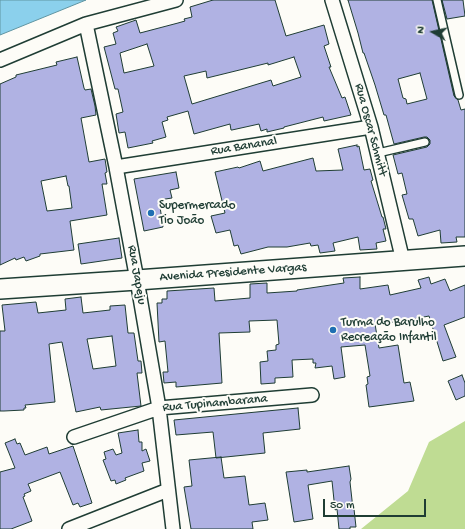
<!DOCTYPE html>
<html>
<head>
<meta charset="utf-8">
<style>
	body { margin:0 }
	#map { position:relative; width:465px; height:529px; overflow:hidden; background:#fdfcf7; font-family:"Gochi Hand",sans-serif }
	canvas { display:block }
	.north { position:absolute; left:413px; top:12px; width:40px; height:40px; -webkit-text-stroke:3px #fdfcf7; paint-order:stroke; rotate:279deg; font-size:11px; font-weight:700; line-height:16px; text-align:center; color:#1f3d34 }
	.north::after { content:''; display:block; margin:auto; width:14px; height:18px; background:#1f3d34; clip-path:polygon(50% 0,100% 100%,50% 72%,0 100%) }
	.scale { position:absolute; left:323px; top:499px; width:103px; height:18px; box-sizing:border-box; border:2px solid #1f3d34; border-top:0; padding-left:5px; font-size:12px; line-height:14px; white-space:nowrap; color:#1f3d34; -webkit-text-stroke:3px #fdfcf7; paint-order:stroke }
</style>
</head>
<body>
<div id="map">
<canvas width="465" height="529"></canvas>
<div class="north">N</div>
<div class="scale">50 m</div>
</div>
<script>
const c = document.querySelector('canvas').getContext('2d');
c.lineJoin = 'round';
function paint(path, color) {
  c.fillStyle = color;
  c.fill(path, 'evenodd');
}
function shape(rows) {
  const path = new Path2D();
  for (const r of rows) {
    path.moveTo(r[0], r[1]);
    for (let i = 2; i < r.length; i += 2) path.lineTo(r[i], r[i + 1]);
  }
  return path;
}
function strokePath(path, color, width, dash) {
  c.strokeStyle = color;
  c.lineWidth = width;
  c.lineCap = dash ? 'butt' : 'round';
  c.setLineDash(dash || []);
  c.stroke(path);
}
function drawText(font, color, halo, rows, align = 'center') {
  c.font = font + ' "Gochi Hand",sans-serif';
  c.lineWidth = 4;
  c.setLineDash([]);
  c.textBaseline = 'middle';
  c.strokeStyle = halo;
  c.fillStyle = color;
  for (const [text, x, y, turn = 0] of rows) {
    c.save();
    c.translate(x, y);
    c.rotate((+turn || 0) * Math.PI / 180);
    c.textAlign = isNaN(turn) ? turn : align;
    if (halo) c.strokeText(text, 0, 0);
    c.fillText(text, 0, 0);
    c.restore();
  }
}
paint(shape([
	[465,421,465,529,361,529,408,491,429,442]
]), '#bfdc93');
const water = shape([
	[0,0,86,0,0,35,0,0]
]);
paint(water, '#8bd0ec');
strokePath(water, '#6095a2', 1);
const building = shape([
	[213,0,275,0,286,36,324,25,329,44,324,46,331,67,329,67,342,98,345,97,351,115,324,121,323,117,284,127,284,128,267,132,267,129,261,131,259,124,232,130,231,130,230,124,194,134,188,111,167,117,168,120,162,122,166,137,152,141,153,143,128,148,125,132,119,133,116,114,123,112,118,89,115,89,104,47,116,44,113,33,118,31,116,27,136,20,140,33,178,23,185,21,184,19,192,17,190,7,213,0],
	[147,44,154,66,124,73,120,53,147,44],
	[294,57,301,77,273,86,271,80,192,104,184,76,206,71,207,78,268,63,268,65,294,57],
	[348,0,432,0,454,96,458,100,461,110,465,109,465,237,456,237,457,242,441,243,440,230,418,236,413,219,409,219,402,195,407,194,402,173,398,174,393,155,427,147,430,144,430,140,427,137,424,137,394,144,386,115,384,115,375,85,364,53,363,53,358,33,348,0],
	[420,73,427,99,407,104,406,99,403,98,398,79,420,73],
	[442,0,463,0,465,16,447,19,442,0],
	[77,57,84,88,85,90,91,89,95,106,96,115,81,118,89,162,105,159,107,172,105,173,107,184,102,184,107,215,70,221,74,250,40,254,40,256,26,261,24,257,16,260,15,258,0,265,0,84,16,77,16,75,57,65,56,62,77,57],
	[66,176,68,186,69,186,72,208,47,211,41,181,66,176],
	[357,145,357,147,359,146,364,170,370,169,373,180,371,181,382,217,383,217,386,229,383,229,386,241,376,243,377,249,360,250,358,237,333,243,335,251,320,253,318,245,311,246,310,243,287,247,268,247,241,254,238,245,234,246,230,230,216,233,211,216,225,213,215,172,238,167,239,168,260,161,263,171,313,158,316,171,343,170,338,149,357,145],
	[176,172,179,188,170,190,172,198,159,200,163,227,144,231,134,179,176,172],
	[119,238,122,258,81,264,78,244,119,238],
	[360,277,360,289,388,285,390,295,421,288,418,280,429,277,431,284,445,279,450,291,465,285,465,317,444,325,456,357,443,361,429,316,403,321,375,324,379,348,398,345,404,383,410,382,414,401,369,407,366,385,368,384,367,377,370,376,365,345,341,347,345,377,334,379,332,366,315,368,316,363,313,363,313,359,292,360,293,377,275,378,275,383,261,384,260,362,268,361,267,351,276,350,276,345,279,344,277,320,249,321,250,332,219,333,222,383,176,387,176,382,164,383,163,372,168,372,165,341,159,342,157,303,162,303,162,299,167,299,167,291,214,288,215,301,250,298,250,284,267,283,267,293,297,291,297,290,344,283,343,278,360,277],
	[81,297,83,313,110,310,110,306,125,305,128,333,134,333,138,361,141,361,142,373,137,373,141,406,101,410,100,407,76,412,62,342,49,344,55,402,25,405,26,408,24,408,24,410,4,411,0,411,0,331,5,331,2,305,36,302,38,313,66,310,65,299,81,297],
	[112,336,116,366,93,369,87,339,112,336],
	[462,375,465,383,465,396,456,400,448,381,462,375],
	[298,408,300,429,263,433,265,453,216,458,213,432,176,435,174,420,298,408],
	[138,430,139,442,142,442,142,451,146,449,150,461,142,463,144,471,125,478,126,480,116,484,115,480,111,481,103,460,106,459,104,452,113,449,116,455,122,453,118,433,138,430],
	[15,439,17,444,20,443,25,455,47,447,49,454,73,446,92,503,80,507,78,503,73,505,60,472,28,484,31,491,24,494,25,496,23,497,32,521,11,529,0,529,0,472,15,468,5,443,15,439],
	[221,457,224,478,245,476,249,505,265,503,268,520,252,522,253,529,191,529,184,487,192,486,189,460,221,457],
	[349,466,351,479,350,482,353,509,354,509,356,527,350,527,350,529,339,529,337,509,335,510,332,481,308,485,313,519,294,522,286,472,307,470,307,472,349,466]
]);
paint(building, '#b0b2e3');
strokePath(building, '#1f3d34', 1);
const lane = shape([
	[437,0,459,95],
	[378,153,425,142]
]);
const street = shape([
	[332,0,371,127,403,261],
	[86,24,116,167,137,280,159,408,173,529],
	[0,60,86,24,176,0],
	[116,167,371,127],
	[74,437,159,408,312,395],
	[69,529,168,490]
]);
const secondary = shape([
	[0,289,137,280,465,256]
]);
strokePath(lane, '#1f3d34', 10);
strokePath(street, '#1f3d34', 16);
strokePath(secondary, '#1f3d34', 22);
strokePath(lane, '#fdfcf7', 7);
strokePath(street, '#fdfcf7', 13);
strokePath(secondary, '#fdfcf7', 19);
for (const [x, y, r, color] of [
	[151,213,4,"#1f6fb2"],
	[333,330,4,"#1f6fb2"]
]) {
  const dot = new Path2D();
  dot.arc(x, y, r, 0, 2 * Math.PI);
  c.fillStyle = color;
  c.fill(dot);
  strokePath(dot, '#fdfcf7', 1.5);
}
drawText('13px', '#1f3d34', '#fdfcf7', [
	["Rua Oscar Schmitt",370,130,75],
	["Rua Bananal",244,147,-9],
	["Avenida Presidente Vargas",233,273,-4],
	["Rua Japeju",136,275,80],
	["Rua Tupinambarana",215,404,-5]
]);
drawText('13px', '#1f3d34', '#fdfcf7', [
	["Supermercado",159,206],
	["Tio João",159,221],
	["Turma do Barulho",341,323],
	["Recreação Infantil",341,338]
], 'left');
</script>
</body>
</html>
